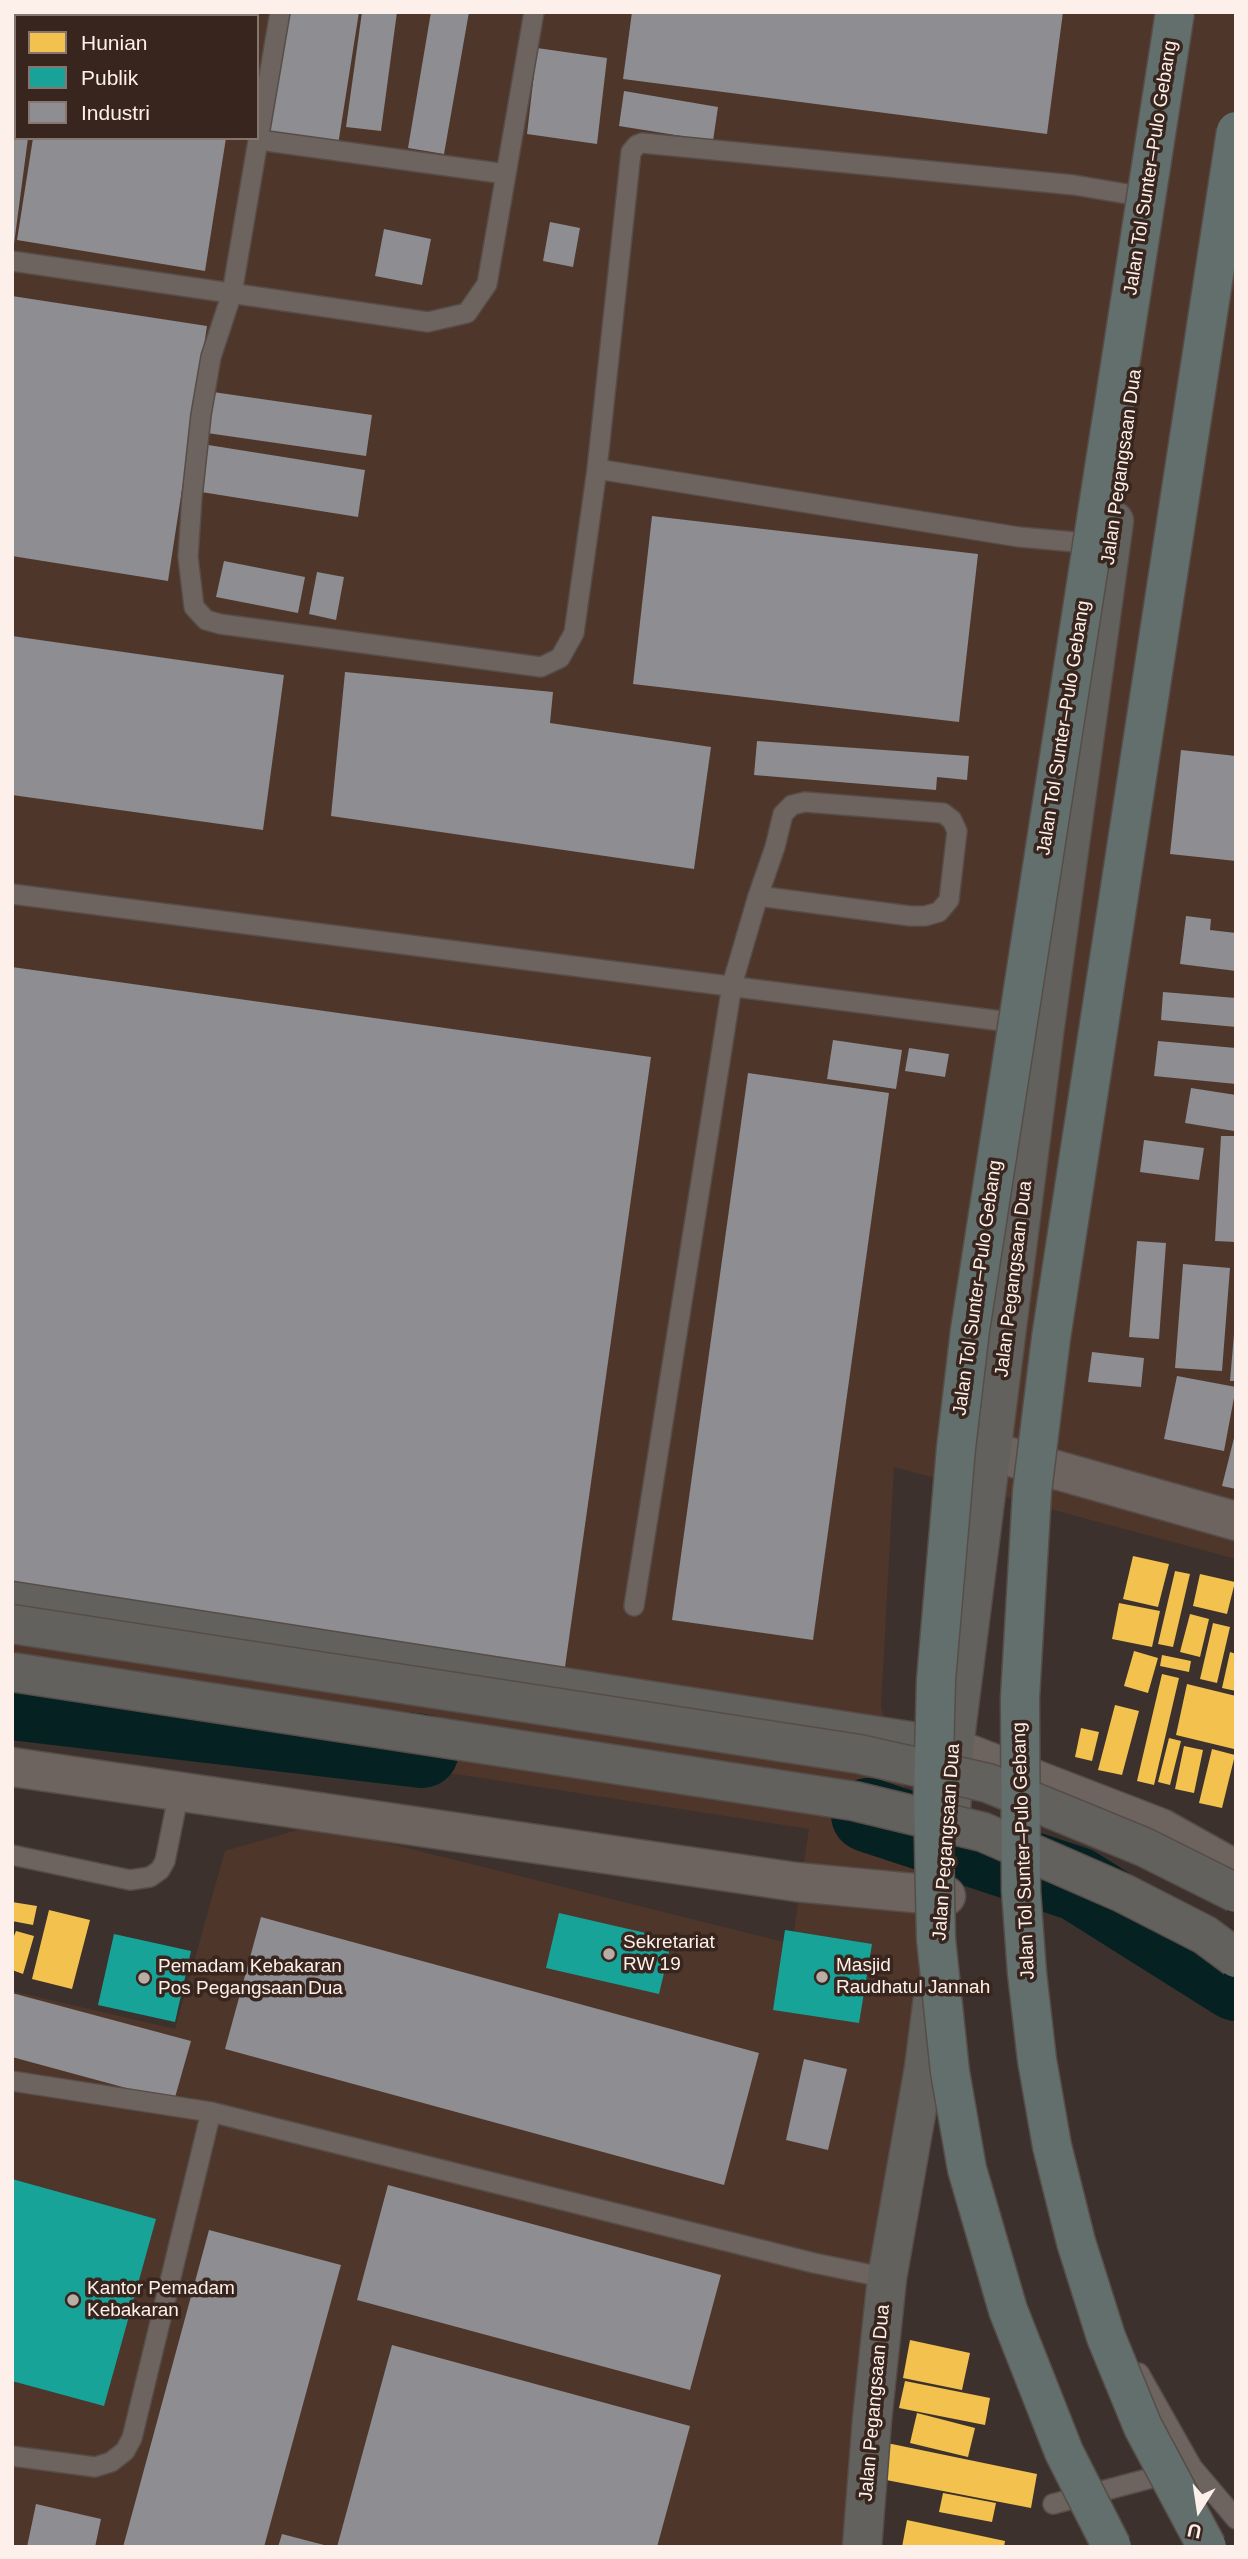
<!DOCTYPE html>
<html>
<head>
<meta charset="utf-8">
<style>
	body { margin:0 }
	#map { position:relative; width:1248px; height:2559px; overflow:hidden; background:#3c312c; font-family:Arial,sans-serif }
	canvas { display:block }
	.frame { position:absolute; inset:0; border:14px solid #fdf0ea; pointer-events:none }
	.legend { position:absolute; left:14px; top:14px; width:245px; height:126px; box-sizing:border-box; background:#38251d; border:2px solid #87766f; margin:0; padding:9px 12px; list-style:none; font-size:21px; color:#fdf0ea }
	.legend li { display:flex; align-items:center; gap:14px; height:35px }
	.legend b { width:35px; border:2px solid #87766f }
	.north { position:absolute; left:1164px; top:2475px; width:70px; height:70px; -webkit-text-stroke:5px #38251d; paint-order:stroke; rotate:192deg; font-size:19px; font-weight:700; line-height:28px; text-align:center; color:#fdf0ea }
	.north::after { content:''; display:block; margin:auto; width:24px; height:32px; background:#fdf0ea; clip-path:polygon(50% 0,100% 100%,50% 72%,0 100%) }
</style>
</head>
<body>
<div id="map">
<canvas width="1248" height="2559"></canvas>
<div class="frame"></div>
<ul class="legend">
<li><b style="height:19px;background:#f2c14e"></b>Hunian</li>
<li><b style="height:19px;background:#17a398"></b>Publik</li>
<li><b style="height:19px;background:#8d8d92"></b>Industri</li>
</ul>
<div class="north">U</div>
</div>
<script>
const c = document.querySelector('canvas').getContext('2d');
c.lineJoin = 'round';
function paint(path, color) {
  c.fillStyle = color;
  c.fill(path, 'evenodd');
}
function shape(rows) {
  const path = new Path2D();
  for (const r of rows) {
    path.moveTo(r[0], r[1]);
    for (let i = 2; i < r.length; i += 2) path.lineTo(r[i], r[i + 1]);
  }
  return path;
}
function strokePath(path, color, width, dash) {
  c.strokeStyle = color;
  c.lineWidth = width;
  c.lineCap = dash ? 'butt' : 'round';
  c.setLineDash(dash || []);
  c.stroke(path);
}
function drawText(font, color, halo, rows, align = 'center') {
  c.font = font + ' Arial,sans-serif';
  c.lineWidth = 7;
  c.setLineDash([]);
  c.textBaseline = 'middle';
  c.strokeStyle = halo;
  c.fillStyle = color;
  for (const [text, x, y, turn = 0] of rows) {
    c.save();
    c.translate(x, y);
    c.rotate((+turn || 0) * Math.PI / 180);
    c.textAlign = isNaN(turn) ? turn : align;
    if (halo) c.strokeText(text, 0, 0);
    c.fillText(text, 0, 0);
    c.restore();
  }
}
paint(shape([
	[12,12,1236,12,1236,1559,894,1467,881,1707,936,1896,861,2547,12,2547,12,1991,175,2029,225,1851,315,1825,792,1944,809,1829,12,1705],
	[16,16,257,16,257,138,16,138]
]), '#4e362b');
paint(shape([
	[1133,1556,1169,1564,1158,1607,1123,1599],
	[1175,1571,1190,1574,1173,1647,1158,1644],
	[1200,1574,1235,1582,1227,1614,1193,1606],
	[1119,1603,1160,1611,1152,1647,1112,1639],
	[1190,1614,1209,1619,1200,1657,1180,1652],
	[1213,1623,1230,1627,1217,1683,1200,1679],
	[1134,1651,1158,1658,1148,1693,1124,1686],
	[1230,1652,1236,1654,1236,1691,1222,1688],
	[1162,1655,1191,1661,1189,1672,1160,1666],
	[1162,1674,1179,1678,1154,1785,1137,1781],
	[1187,1684,1236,1696,1234,1749,1176,1735],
	[1115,1705,1139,1711,1122,1775,1098,1770],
	[1081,1728,1099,1732,1092,1761,1075,1757],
	[1169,1738,1181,1741,1170,1785,1158,1782],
	[1184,1746,1203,1750,1194,1793,1175,1789],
	[1212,1749,1235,1755,1222,1808,1199,1803],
	[12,1902,37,1906,33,1925,12,1921],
	[49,1910,90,1920,72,1989,32,1979],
	[16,1931,34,1936,23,1974,12,1970,12,1941],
	[910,2340,970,2353,962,2390,903,2378],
	[905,2381,990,2398,985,2425,899,2408],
	[917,2413,975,2428,968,2457,910,2443],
	[887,2443,1037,2474,1031,2508,881,2479],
	[943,2493,996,2503,992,2522,939,2512],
	[907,2520,1005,2541,1004,2547,902,2547]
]), '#f2c14e');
paint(shape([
	[559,1913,672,1939,659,1994,546,1968],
	[785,1930,872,1944,859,2023,773,2010],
	[114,1934,191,1951,175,2022,98,2005],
	[12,2179,156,2219,104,2406,12,2381]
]), '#17a398');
paint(shape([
	[12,12,44,12,44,16,16,16,16,138,28,138,14,244],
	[52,12,246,12,246,16,52,16],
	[284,12,359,12,338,145,264,133],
	[362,12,397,12,381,131,346,127],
	[431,12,469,12,444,154,408,148],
	[632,12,1063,12,1047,134,623,79],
	[537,48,607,58,597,144,527,134],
	[624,91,718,107,713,141,619,126],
	[33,138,226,138,205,271,17,240],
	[550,222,580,228,573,267,543,261],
	[384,229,431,239,422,285,375,276],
	[12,296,207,326,168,581,12,556],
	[213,392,372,415,366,456,207,433],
	[202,444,365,470,358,517,195,491],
	[652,516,978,554,959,722,633,684],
	[224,561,305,577,298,613,216,597],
	[317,572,344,577,336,620,309,614],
	[12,636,284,675,263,830,12,795],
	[345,672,553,692,550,723,711,747,694,869,331,816],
	[757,741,969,756,967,780,937,777,936,790,754,775],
	[1181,750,1236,756,1236,861,1170,854],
	[1186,916,1211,919,1210,930,1236,933,1236,971,1180,964],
	[12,967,651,1057,565,1667,12,1589],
	[1163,992,1236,998,1236,1027,1161,1020],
	[833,1040,902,1050,896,1089,827,1079],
	[1158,1041,1236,1048,1236,1084,1154,1076],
	[909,1048,949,1054,945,1077,905,1071],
	[748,1073,889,1093,813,1640,672,1620],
	[1191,1088,1236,1095,1234,1131,1185,1123],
	[1221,1136,1236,1136,1236,1242,1215,1241],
	[1144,1140,1204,1148,1199,1180,1140,1172],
	[1137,1241,1166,1243,1159,1339,1129,1337],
	[1183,1264,1230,1268,1222,1371,1175,1368],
	[1234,1334,1236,1334,1236,1381,1230,1381],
	[1092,1352,1144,1358,1141,1387,1088,1382],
	[1177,1376,1236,1387,1224,1451,1164,1439],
	[1235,1434,1236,1434,1236,1489,1222,1486],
	[261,1917,759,2053,724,2185,225,2049],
	[12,1993,191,2041,174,2101,12,2057],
	[804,2059,847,2069,828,2150,786,2140],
	[388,2185,721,2275,690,2390,357,2300],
	[209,2230,341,2265,264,2547,123,2547],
	[392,2345,690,2426,657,2547,337,2547],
	[36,2504,101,2519,95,2547,27,2547],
	[282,2534,328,2546,328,2547,278,2547]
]), '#8d8d92');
strokePath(shape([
	[12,1703,422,1751],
	[868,1815,1077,1884,1236,1984]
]), '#062122', 74);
const service = shape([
	[280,12,232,293,211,357,201,415,192,497,188,557,194,607,206,620,220,624,541,667,560,658,574,633,597,469,1019,537,1098,544],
	[259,140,506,174],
	[12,261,428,322,467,313,487,284,534,12],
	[597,469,631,152,637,145,642,143,1074,185,1151,198],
	[12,894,1025,1024],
	[634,1606,732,985,758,896,775,847,783,814,792,805,805,802,943,813,952,820,957,831,949,900,939,912,925,916,910,916,758,896],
	[12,1855,130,1880,150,1877,160,1870,165,1861,179,1792],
	[12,2081,211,2112,814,2263,887,2278],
	[1139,2373,1192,2467,1236,2519],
	[12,2456,95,2467,111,2462,125,2451,132,2438,211,2112],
	[1053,2504,1174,2472]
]);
const minor = shape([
	[993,1452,1236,1521],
	[12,1767,796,1882,946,1896]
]);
const tertiary = shape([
	[954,1748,1161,1828,1236,1870]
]);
const secondary = shape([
	[12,1601,954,1748],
	[951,1808,955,1738,1045,1026,1114,521],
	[862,2547,872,2420,887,2278,924,2068,934,1990]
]);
strokePath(service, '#574d48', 22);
strokePath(minor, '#574d48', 41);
strokePath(tertiary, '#574d48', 41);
strokePath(secondary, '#574d48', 41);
strokePath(service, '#6d635f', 19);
strokePath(minor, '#6d635f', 38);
strokePath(tertiary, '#6d635f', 38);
strokePath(secondary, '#63615e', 38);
const secondaryBridge = shape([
	[12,1624,859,1754,988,1783,1144,1847,1236,1893],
	[12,1672,854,1801,983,1832,1123,1893,1205,1935,1236,1958]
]);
const motorwayBridge = shape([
	[1112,2547,1064,2452,1008,2310,967,2169,950,2072,936,1939,933,1797,936,1680,956,1448,970,1330,1175,12],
	[1207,2547,1143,2427,1106,2337,1076,2242,1052,2146,1037,2060,1027,1973,1021,1891,1020,1698,1032,1492,1051,1338,1236,131]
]);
strokePath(secondaryBridge, '#574d48', 41, []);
strokePath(motorwayBridge, '#574d48', 41, []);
strokePath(secondaryBridge, '#63615e', 38);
strokePath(motorwayBridge, '#626f6c', 38);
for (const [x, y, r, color] of [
	[609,1954,7,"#b9ada8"],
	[822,1977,7,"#b9ada8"],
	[144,1978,7,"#b9ada8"],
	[73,2300,7,"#b9ada8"]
]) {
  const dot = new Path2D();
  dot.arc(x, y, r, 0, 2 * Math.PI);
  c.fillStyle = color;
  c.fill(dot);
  strokePath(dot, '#38251d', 2.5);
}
drawText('19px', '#fdf0ea', '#38251d', [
	["Jalan Tol Sunter–Pulo Gebang",1151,168,-81],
	["Jalan Pegangsaan Dua",1122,467,-82],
	["Jalan Tol Sunter–Pulo Gebang",1064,728,-81],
	["Jalan Pegangsaan Dua",1014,1279,-83],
	["Jalan Tol Sunter–Pulo Gebang",978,1288,-82],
	["Jalan Pegangsaan Dua",947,1842,-86],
	["Jalan Tol Sunter–Pulo Gebang",1024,1851,-92],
	["Jalan Pegangsaan Dua",875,2403,-85]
]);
drawText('19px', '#fdf0ea', '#38251d', [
	["Sekretariat",623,1943],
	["RW 19",623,1965],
	["Masjid",836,1966],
	["Raudhatul Jannah",836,1988],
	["Pemadam Kebakaran",158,1967],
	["Pos Pegangsaan Dua",158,1989],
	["Kantor Pemadam",87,2289],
	["Kebakaran",87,2311]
], 'left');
</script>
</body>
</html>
